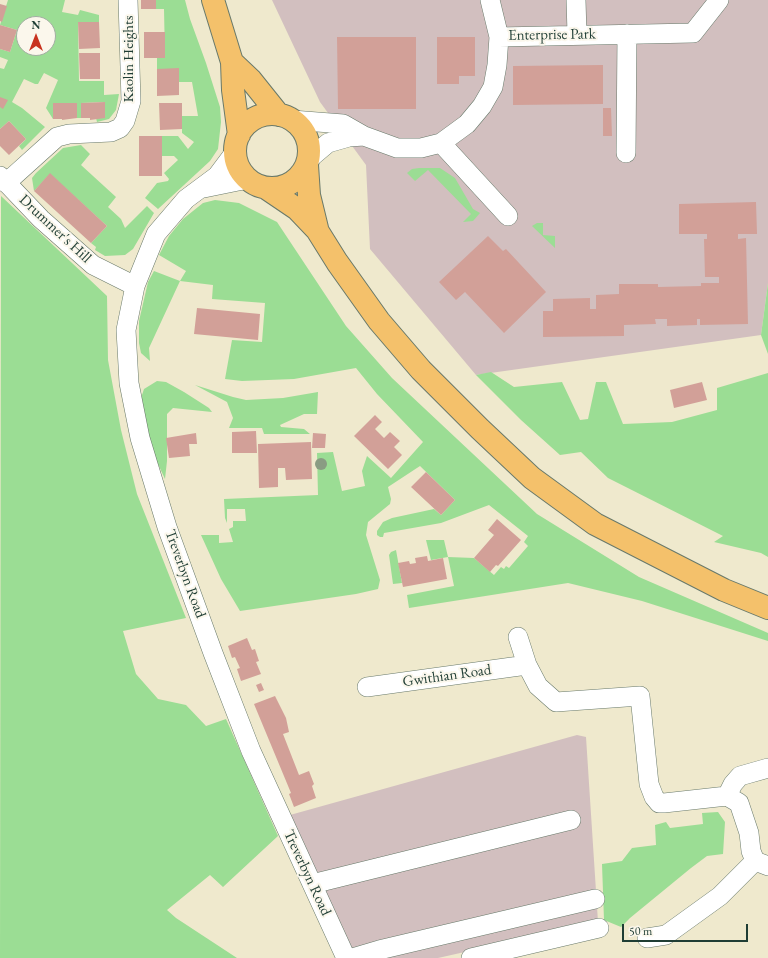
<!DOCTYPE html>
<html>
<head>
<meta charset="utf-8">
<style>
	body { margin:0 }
	#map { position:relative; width:768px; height:958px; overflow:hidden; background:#efe9cd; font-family:"EB Garamond",serif }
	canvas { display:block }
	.north { position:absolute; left:16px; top:16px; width:40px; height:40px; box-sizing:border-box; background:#fbf7ec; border:1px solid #a3ada2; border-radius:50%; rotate:0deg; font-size:11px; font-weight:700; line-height:16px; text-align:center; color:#1f3d34 }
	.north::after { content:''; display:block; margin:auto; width:14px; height:18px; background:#c8321e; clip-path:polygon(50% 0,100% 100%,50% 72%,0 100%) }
	.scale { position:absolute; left:622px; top:924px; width:126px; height:18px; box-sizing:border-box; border:2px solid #1f3d34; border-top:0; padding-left:5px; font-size:12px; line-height:14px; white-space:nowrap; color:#1f3d34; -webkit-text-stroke:3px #fbf7ec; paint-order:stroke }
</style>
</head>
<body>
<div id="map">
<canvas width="768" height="958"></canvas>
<div class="north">N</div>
<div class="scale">50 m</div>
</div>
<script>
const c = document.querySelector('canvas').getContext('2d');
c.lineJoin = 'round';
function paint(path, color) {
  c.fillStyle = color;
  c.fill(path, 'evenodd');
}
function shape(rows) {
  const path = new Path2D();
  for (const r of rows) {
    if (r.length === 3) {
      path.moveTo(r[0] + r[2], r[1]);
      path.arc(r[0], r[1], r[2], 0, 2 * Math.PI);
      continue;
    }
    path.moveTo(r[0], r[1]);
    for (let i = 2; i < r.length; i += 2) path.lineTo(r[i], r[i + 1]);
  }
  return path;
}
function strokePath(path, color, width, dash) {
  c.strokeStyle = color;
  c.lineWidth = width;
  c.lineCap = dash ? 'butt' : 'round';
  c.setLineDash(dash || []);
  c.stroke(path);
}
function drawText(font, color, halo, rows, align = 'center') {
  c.font = font + ' "EB Garamond",serif';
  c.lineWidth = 4;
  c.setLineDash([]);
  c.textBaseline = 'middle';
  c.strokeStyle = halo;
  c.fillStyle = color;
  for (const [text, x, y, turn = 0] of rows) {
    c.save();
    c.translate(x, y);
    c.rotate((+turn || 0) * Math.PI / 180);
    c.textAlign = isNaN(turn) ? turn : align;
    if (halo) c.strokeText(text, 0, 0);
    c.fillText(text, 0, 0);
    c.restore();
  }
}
paint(shape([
	[272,0,768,0,768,283,761,335,476,375,370,249,366,165,320,102],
	[577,735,586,737,598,922,438,958,354,958,290,815]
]), '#d2bfbf');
paint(shape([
	[8,0,65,0,62,12,78,15,80,10,99,15,99,22,78,22,79,81,104,81,104,95,119,94,116,110,109,119,97,122,96,118,105,118,105,102,81,103,81,118,77,118,76,103,53,103,53,119,46,108,58,80,44,73,38,84,35,84,24,79,12,102,22,108,45,127,22,150,19,146,26,139,9,121,0,129,0,68,4,69,8,60,0,57,0,49,10,52,17,30,0,25],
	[24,24,48,24,48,48,24,48],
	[156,0,185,0,190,19,206,63,220,107,221,122,218,149,210,161,158,209,145,198,157,183,168,181,169,179,164,173,178,160,174,156,162,156,162,136,178,136,188,149,194,142,182,133,182,116,198,116,192,82,179,82,179,69,157,69,157,58,165,58,164,9,156,9],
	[81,145,90,154,81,165,116,197,108,207,121,219,125,228,147,206,154,213,133,249,125,255,105,256,95,250,96,247,91,243,107,226,50,174,34,191,32,178,36,173,63,148],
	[419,168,440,168,455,178,473,209,480,213,473,221,463,222,471,214,428,170,415,181,407,173,412,169],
	[1,196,107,296,108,360,121,430,137,494,186,618,123,631,136,674,158,699,186,705,206,726,226,719,278,836,223,887,210,875,167,910,176,918,237,958,0,958],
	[215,200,239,203,277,222,346,326,392,378,537,514,639,577,768,633,768,641,642,601,568,583,409,608,407,595,454,586,448,557,431,560,426,540,444,540,448,557,474,558,494,575,501,567,504,569,506,566,509,568,528,546,524,542,528,536,489,505,441,523,384,533,383,537,380,537,377,535,377,531,383,522,392,518,434,509,441,515,455,500,420,466,388,487,391,499,390,504,368,522,366,535,380,580,378,589,356,594,240,611,221,579,201,535,219,535,219,543,233,542,229,529,233,527,233,521,246,521,245,509,227,509,227,523,225,518,224,499,318,495,317,453,333,452,342,491,365,486,362,471,367,456,391,478,423,442,377,394,356,368,294,379,242,381,225,379,232,340,262,342,265,303,212,299,213,285,180,281,149,348,150,361,141,353,139,343,139,321,148,282,154,271,180,281,186,271,159,255,169,236,183,219,203,203],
	[537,223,543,223,543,235,555,236,555,248,532,226],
	[768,283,768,354,761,335],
	[491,372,514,387,562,382,580,420,588,419,596,382,606,382,623,424,672,422,717,410,717,388,768,373,768,557,761,553,714,542,723,536,608,478,581,452,560,455,521,420,476,375],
	[157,381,166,382,184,392,209,408,212,412,173,408,167,414,167,461,165,479,151,449,141,398,144,389],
	[195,385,233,397,246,400,283,398,318,392,317,414,304,414,280,425,281,427,304,429,310,434,264,434,262,428,229,428,233,418,227,402],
	[396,550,402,583,393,584,389,555,391,552],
	[718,812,725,822,723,854,707,856,691,868,630,918,621,927,604,920,602,864,622,861,632,848,656,845,655,825,666,822,670,828,703,824,702,813]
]), '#9bdd94');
paint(shape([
	[141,0,156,0,156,9,141,9],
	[0,4,7,6,2,22,0,21],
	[78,22,99,22,100,48,79,49],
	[0,25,17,30,10,52,0,49],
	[144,32,165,32,165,58,144,58],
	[337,37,416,37,416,109,338,109],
	[437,37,475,37,475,76,459,76,459,84,437,84],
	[79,53,100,53,100,79,80,79],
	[603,65,603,104,513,105,513,66],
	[179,68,179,95,157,96,157,69],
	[0,97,8,100,3,109,0,107],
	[105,102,105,118,90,120,90,118,81,118,81,103],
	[53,103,77,103,77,118,62,120,62,119,53,119],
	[159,103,182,103,182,129,160,130],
	[603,108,611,108,612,136,603,136],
	[9,121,26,139,9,155,0,146,0,129],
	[139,136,162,136,162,176,139,176],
	[50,173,107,226,91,243,34,191],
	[756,202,757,234,738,234,738,239,746,238,748,324,700,325,700,319,697,319,697,325,667,326,667,319,655,319,656,324,624,325,624,336,543,337,543,311,553,311,553,299,590,298,590,309,596,309,596,295,619,294,619,284,658,284,658,287,701,286,701,283,719,283,719,277,705,277,704,239,707,239,707,234,679,234,679,204],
	[488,236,503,251,506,249,546,292,504,333,465,292,456,300,439,282],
	[197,308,260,314,258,340,194,334],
	[702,382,707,400,674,408,670,390],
	[375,415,382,422,375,429,384,438,390,432,400,441,394,447,402,455,388,469,354,436],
	[256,431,257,453,232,453,232,432],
	[196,433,197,444,189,444,190,456,169,458,166,438],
	[313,433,326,434,325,448,312,448],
	[311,442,312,479,286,480,285,468,278,468,278,487,259,488,258,444],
	[426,472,455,500,441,515,411,487],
	[497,519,521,540,498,566,496,565,490,572,474,558,494,535,488,530],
	[427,556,428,561,443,558,447,579,403,587,398,563,409,561,410,564,416,563,415,558],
	[247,638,252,650,255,649,259,661,256,662,261,674,241,681,237,669,240,668,235,657,232,658,228,646],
	[261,683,264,690,259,692,256,685],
	[275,696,286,718,289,732,283,734,299,775,309,771,314,784,312,786,316,798,294,807,289,794,291,793,254,704]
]), '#d2a098');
const minor = shape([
	[490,0,499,37],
	[576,0,577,34],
	[292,120,343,124,364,136,397,148,421,148,441,143,467,124,482,106,493,87,497,65,499,37,693,33,719,0],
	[441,143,508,216],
	[235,152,217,176,186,199,156,234,135,286,126,330,129,383,140,438,167,527,213,653,251,751,346,958],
	[626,153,627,34],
	[308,160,328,143,349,137,364,136],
	[0,176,41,219,93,265,135,286],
	[6,183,57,137,69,134,111,132,120,128,125,121,131,101,128,0],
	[204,188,248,179],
	[518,637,527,665,538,686,556,702,640,696,649,784,654,797,659,803,664,803,727,796,739,803,749,833,751,851,755,861,768,866],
	[367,687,527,665],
	[727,796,733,784,740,776,768,768],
	[312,884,571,820],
	[647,938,666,935,720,896,755,861],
	[352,958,379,950,595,899],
	[471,958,599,928]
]);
const highway = shape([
	[213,0,232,62,233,90,239,135],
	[232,62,251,80,279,115],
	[272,151,37],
	[307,165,309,195,317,228],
	[266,188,297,209,317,230,337,262,379,321,421,370,480,429,532,478,595,524,724,590,768,608]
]);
strokePath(minor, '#68796a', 20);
strokePath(highway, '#68796a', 24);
strokePath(minor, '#fff', 19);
strokePath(highway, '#f4c16b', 22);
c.fillStyle = '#8a9c83';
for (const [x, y] of [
	[321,464]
]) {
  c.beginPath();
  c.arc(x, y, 6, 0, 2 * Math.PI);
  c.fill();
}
drawText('15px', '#1f3d34', '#fbf7ec', [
	["Enterprise Park",552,35,-1],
	["Kaolin Heights",129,59,-90],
	["Drummer's Hill",55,229,43],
	["Treverbyn Road",185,574,70],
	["Gwithian Road",447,676,-8],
	["Treverbyn Road",307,873,65]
]);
</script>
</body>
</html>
